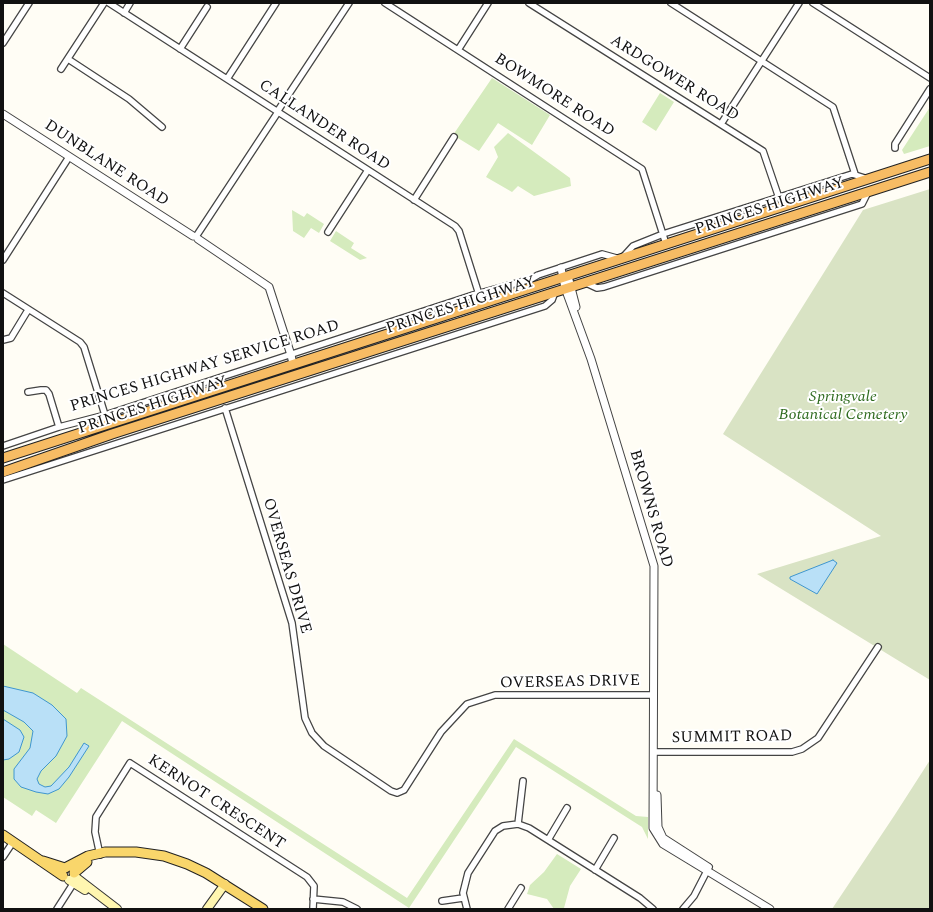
<!DOCTYPE html>
<html>
<head>
<meta charset="utf-8">
<style>
	body { margin:0 }
	#map { position:relative; width:933px; height:912px; overflow:hidden; background:#fffdf5; font-family:Spectral,serif }
	canvas { display:block }
	.frame { position:absolute; inset:0; border:4px solid #111; pointer-events:none }
</style>
</head>
<body>
<div id="map">
<canvas width="933" height="912"></canvas>
<div class="frame"></div>
</div>
<script>
const c = document.querySelector('canvas').getContext('2d');
c.lineJoin = 'round';
function paint(path, color) {
  c.fillStyle = color;
  c.fill(path, 'evenodd');
}
function shape(rows) {
  const path = new Path2D();
  for (const r of rows) {
    path.moveTo(r[0], r[1]);
    for (let i = 2; i < r.length; i += 2) path.lineTo(r[i], r[i + 1]);
  }
  return path;
}
function strokePath(path, color, width, dash) {
  c.strokeStyle = color;
  c.lineWidth = width;
  c.lineCap = dash ? 'butt' : 'round';
  c.setLineDash(dash || []);
  c.stroke(path);
}
function drawText(font, color, halo, rows, align = 'center') {
  c.font = font + ' Spectral,serif';
  c.lineWidth = 4;
  c.setLineDash([]);
  c.textBaseline = 'middle';
  c.strokeStyle = halo;
  c.fillStyle = color;
  for (const [text, x, y, turn = 0] of rows) {
    c.save();
    c.translate(x, y);
    c.rotate((+turn || 0) * Math.PI / 180);
    c.textAlign = isNaN(turn) ? turn : align;
    if (halo) c.strokeText(text, 0, 0);
    c.fillText(text, 0, 0);
    c.restore();
  }
}
paint(shape([
	[492,78,550,115,532,145,498,123,479,151,453,135],
	[660,93,674,102,656,131,642,122],
	[930,107,930,146,904,154,902,150],
	[508,133,570,178,571,186,534,196,518,186,512,192,486,177,498,157,494,147],
	[292,210,304,217,307,213,324,224,319,233,311,228,304,238,293,231],
	[336,231,354,243,351,248,367,258,360,260,330,241],
	[3,644,77,693,81,688,407,898,514,739,636,816,648,817,648,839,642,827,516,747,409,908,122,721,56,823,36,810,32,816,3,797],
	[557,854,581,869,570,886,564,908,562,909,554,909,547,899,527,894,530,885,544,872]
]), '#d5ebbd');
paint(shape([
	[930,189,930,680,757,574,881,536,723,434,863,210],
	[930,760,930,909,832,909,894,816]
]), '#d9e3c4');
const water = shape([
	[833,560,837,563,817,594,790,579,790,577,833,560],
	[3,686,33,693,52,705,66,719,67,736,56,756,41,771,37,779,39,784,45,787,51,786,69,767,84,743,89,746,69,777,59,789,48,794,36,792,21,787,14,779,14,769,30,748,33,731,24,722,3,710,3,686],
	[3,719,20,730,24,737,19,752,9,759,3,760,3,719]
]);
paint(water, '#b9e0f7');
strokePath(water, '#3f96cf', 1);
const minor = shape([
	[109,3,455,226,459,231,482,304],
	[385,3,642,169,666,244],
	[529,3,763,151,779,198],
	[671,3,833,107,855,174],
	[813,3,930,78],
	[124,13,130,3],
	[3,43,29,3],
	[180,49,207,7],
	[458,50,488,3],
	[68,59,129,99,162,127],
	[61,69,104,3],
	[227,79,276,3],
	[277,112,349,3],
	[721,124,799,3],
	[895,148,895,144,930,89],
	[414,200,454,137],
	[328,232,368,170],
	[197,235,278,112],
	[623,257,633,246,663,234,852,174,868,179],
	[3,260,69,157],
	[584,282,597,288,604,287,862,204,868,192],
	[3,293,80,342,84,347,105,415,106,424],
	[3,340,11,338,28,310],
	[28,392,41,390,46,390,49,394,59,427],
	[225,408,292,623,305,718,312,733,324,746,391,791,397,793,404,790,441,732,467,704,495,695,654,695],
	[3,446,59,427,105,415,473,295,531,279,538,275,602,254,620,259],
	[3,480,545,306,552,300,555,292],
	[654,752,792,752,802,749,818,738,878,647],
	[518,824,523,781],
	[548,840,567,808],
	[100,855,95,832,96,817,130,763,307,877,314,886,313,909],
	[3,857,13,842],
	[595,870,614,838],
	[313,899,343,902,357,909],
	[442,901,463,898],
	[57,909,73,884],
	[467,909,463,893,468,873,495,831,503,826,518,824,529,828,640,898,653,909],
	[508,909,521,888],
	[683,909,694,896,709,867]
]);
const tertiary = shape([
	[3,114,193,236],
	[198,239,269,287,291,355,293,364],
	[561,268,565,288,591,359,654,566,653,828,663,844,770,909],
	[568,276,576,307],
	[657,795,658,827,663,838,708,867]
]);
const secondary = shape([
	[74,876,117,909],
	[69,880,85,890],
	[207,909,225,884]
]);
const primary = shape([
	[3,835,63,876],
	[43,861,65,868,88,856,105,852,136,852,164,856,187,864,206,873,263,909],
	[74,873,87,862]
]);
const trunk = shape([
	[3,458,930,159],
	[3,472,112,434,930,172]
]);
strokePath(minor, '#444', 8);
strokePath(tertiary, '#444', 9);
strokePath(secondary, '#333', 10);
strokePath(primary, '#222', 11);
strokePath(trunk, '#222', 11);
strokePath(minor, '#fff', 5.5);
strokePath(tertiary, '#fff', 7);
strokePath(secondary, '#fff6b0', 8);
strokePath(primary, '#f9d66b', 9);
strokePath(trunk, '#f7bc64', 9);
drawText('16px', '#111', '#fff', [
	["ARDGOWER ROAD",674,79,32],
	["BOWMORE ROAD",554,96,33],
	["CALLANDER ROAD",324,126,33],
	["DUNBLANE ROAD",106,164,33],
	["PRINCES HIGHWAY",770,207,-18],
	["PRINCES HIGHWAY",461,306,-18],
	["PRINCES HIGHWAY SERVICE ROAD",205,367,-17],
	["PRINCES HIGHWAY",153,406,-18],
	["BROWNS ROAD",650,509,74],
	["OVERSEAS DRIVE",286,566,74],
	["OVERSEAS DRIVE",570,683,-1],
	["SUMMIT ROAD",732,738,-1],
	["KERNOT CRESCENT",216,803,33]
]);
drawText('italic 16px', '#2f6b1f', '#fff', [
	["Springvale",843,398],
	["Botanical Cemetery",843,416]
]);
</script>
</body>
</html>
